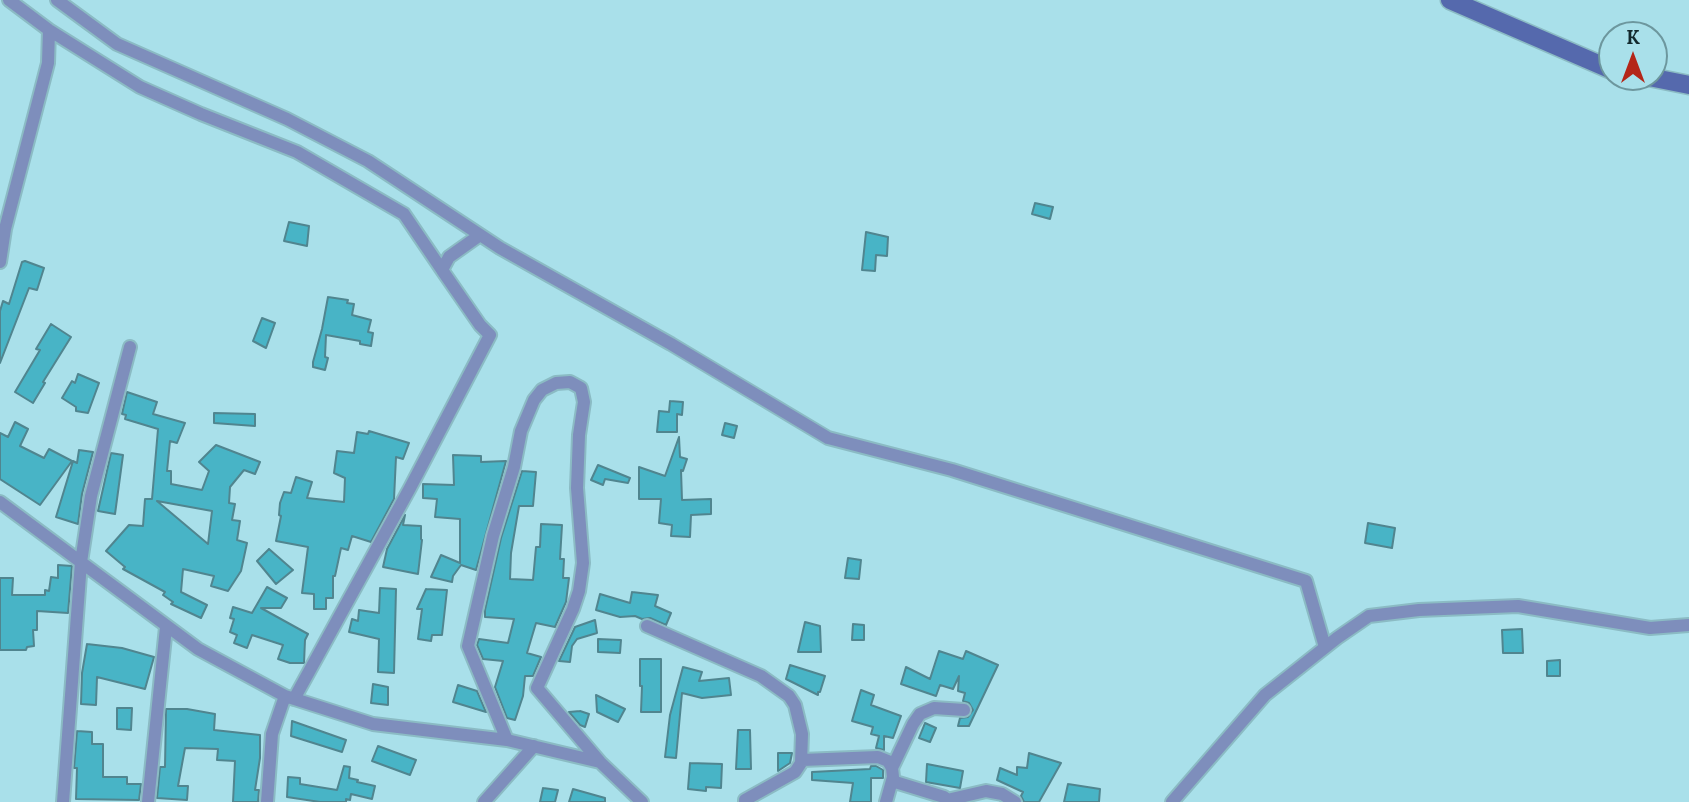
<!DOCTYPE html>
<html>
<head>
<meta charset="utf-8">
<style>
	body { margin:0 }
	#map { position:relative; width:1689px; height:802px; overflow:hidden; background:#a9e0ea; font-family:Lora,serif }
	canvas { display:block }
	.north { position:absolute; left:1598px; top:21px; width:70px; height:70px; box-sizing:border-box; background:#a9e0ea; border:2px solid #6d979e; border-radius:50%; rotate:0deg; font-size:19px; font-weight:700; line-height:28px; text-align:center; color:#13292d }
	.north::after { content:''; display:block; margin:auto; width:24px; height:32px; background:#b42618; clip-path:polygon(50% 0,100% 100%,50% 72%,0 100%) }
</style>
</head>
<body>
<div id="map">
<canvas width="1689" height="802"></canvas>
<div class="north">K</div>
</div>
<script>
const c = document.querySelector('canvas').getContext('2d');
c.lineJoin = 'round';
function paint(path, color) {
  c.fillStyle = color;
  c.fill(path, 'evenodd');
}
function shape(rows) {
  const path = new Path2D();
  for (const r of rows) {
    path.moveTo(r[0], r[1]);
    for (let i = 2; i < r.length; i += 2) path.lineTo(r[i], r[i + 1]);
  }
  return path;
}
function strokePath(path, color, width, dash) {
  c.strokeStyle = color;
  c.lineWidth = width;
  c.lineCap = dash ? 'butt' : 'round';
  c.setLineDash(dash || []);
  c.stroke(path);
}
const building = shape([
	[1035,203,1053,207,1050,219,1032,214,1035,203],
	[289,222,309,226,307,246,284,241,289,222],
	[866,232,888,237,887,256,876,255,875,271,862,270,866,232],
	[25,261,44,268,37,290,29,288,0,363,0,311,3,301,9,304,22,262,25,261],
	[328,297,348,300,347,303,354,304,352,315,371,320,368,332,373,333,371,346,360,344,360,341,326,335,325,357,328,358,325,370,313,367,313,362,322,329,328,297],
	[262,318,275,323,266,348,253,341,262,318],
	[51,324,71,337,43,382,45,383,33,403,15,392,40,350,36,349,51,324],
	[78,374,99,383,88,413,76,411,76,407,62,398,72,381,75,383,78,374],
	[127,392,157,402,153,414,185,423,177,443,170,441,167,471,171,471,171,484,202,490,209,471,199,462,216,445,260,462,255,474,244,470,230,487,229,503,235,504,232,520,240,521,237,540,247,543,241,571,228,591,211,586,214,576,183,569,181,592,207,605,201,618,171,604,173,602,163,595,165,592,123,569,125,567,106,551,129,525,143,526,145,499,152,499,158,429,125,419,126,415,122,414,127,392],
	[157,501,212,511,208,544,157,501],
	[670,401,683,402,682,415,677,414,677,432,657,432,659,411,669,412,670,401],
	[214,413,255,414,255,426,214,423,214,413],
	[15,422,28,429,20,446,44,458,49,449,72,461,40,505,0,479,0,433,8,437,15,422],
	[725,423,737,426,734,438,722,435,725,423],
	[369,431,409,443,403,459,396,457,394,499,371,542,352,536,348,550,341,548,335,576,333,576,333,598,326,598,326,609,314,609,314,594,302,593,308,547,276,541,281,516,279,515,280,503,284,492,291,493,296,477,312,482,307,498,344,502,345,478,334,473,337,451,354,453,357,432,368,434,369,431],
	[679,437,680,457,687,459,683,471,681,470,682,500,711,499,711,514,691,515,690,537,671,536,672,525,659,523,661,499,639,499,639,467,665,476,679,437],
	[79,450,93,452,82,494,78,524,56,517,73,461,77,463,79,450],
	[111,453,123,455,115,514,98,511,111,453],
	[453,455,481,456,481,462,506,461,476,570,461,565,453,576,452,582,431,577,441,555,460,563,460,519,435,517,437,499,423,498,423,484,454,485,453,455],
	[598,465,630,478,628,483,605,479,603,485,591,480,598,465],
	[522,471,536,472,533,506,519,506,511,553,510,579,533,580,536,547,540,547,541,524,562,525,560,559,564,559,563,578,569,578,566,602,555,627,536,623,527,653,541,657,533,676,525,676,523,696,515,720,507,718,495,687,503,661,483,659,477,645,479,639,508,643,514,619,485,617,485,610,501,538,522,471],
	[405,515,403,525,421,526,421,539,422,540,418,574,383,567,387,549,405,515],
	[1368,523,1395,528,1392,548,1365,543,1368,523],
	[269,549,293,570,276,584,257,561,269,549],
	[848,558,861,560,859,579,845,578,848,558],
	[58,565,72,566,68,613,37,611,37,630,33,630,34,646,27,647,26,650,0,650,0,578,13,578,12,595,45,595,45,590,49,591,51,577,58,578,58,565],
	[267,587,287,598,281,608,261,608,308,634,305,640,304,663,290,663,278,659,283,645,252,635,247,648,234,643,237,635,230,632,234,619,230,618,233,607,252,613,267,587],
	[380,588,396,589,394,673,378,672,379,639,349,632,352,619,358,621,359,610,379,613,380,588],
	[426,589,447,590,442,635,432,635,431,641,418,639,422,609,417,609,426,589],
	[632,592,658,595,655,606,671,613,666,625,650,618,642,619,635,616,620,617,596,610,600,594,630,603,632,592],
	[595,620,597,633,577,639,572,646,570,662,559,661,575,627,595,620],
	[805,622,820,626,821,652,798,652,805,622],
	[853,624,864,625,864,640,852,640,853,624],
	[1522,629,1523,653,1503,653,1502,630,1522,629],
	[598,639,621,640,620,653,598,652,598,639],
	[87,644,122,648,154,657,145,689,97,677,96,705,81,704,82,673,87,644],
	[939,651,963,659,966,651,998,665,969,726,958,726,960,718,968,717,973,710,969,703,963,701,965,693,958,691,959,676,953,689,940,685,936,696,901,684,906,667,930,679,939,651],
	[640,659,661,659,661,712,641,712,642,686,640,686,640,659],
	[1560,660,1560,676,1547,676,1547,661,1560,660],
	[790,665,825,676,820,692,818,692,818,695,786,679,790,665],
	[683,667,702,672,699,681,729,678,731,695,702,698,682,693,676,758,665,757,670,715,683,667],
	[373,684,388,687,388,705,371,703,373,684],
	[458,685,477,691,486,712,453,702,458,685],
	[861,690,874,695,871,705,901,716,893,738,884,736,884,750,876,748,879,736,871,734,873,727,852,721,861,690],
	[596,695,625,709,618,722,597,712,596,695],
	[117,708,132,708,131,730,117,729,117,708],
	[166,709,187,709,215,714,214,730,260,735,260,758,255,790,259,790,258,802,233,802,235,761,217,760,218,749,185,748,178,786,188,786,187,800,157,798,160,767,165,767,166,709],
	[580,711,589,714,585,727,580,725,569,712,580,711],
	[292,721,346,740,342,752,291,736,292,721],
	[925,723,936,728,930,742,919,738,925,723],
	[738,730,750,730,751,769,736,769,738,730],
	[77,731,92,732,92,744,103,744,103,777,127,777,127,784,141,784,139,800,76,799,77,768,74,768,77,731],
	[378,746,416,760,410,775,372,761,378,746],
	[778,753,792,753,790,763,778,771,778,753],
	[1029,753,1061,763,1039,802,1024,802,1021,796,1023,792,997,780,1000,768,1017,775,1017,767,1027,768,1029,753],
	[690,763,722,764,721,788,706,787,706,791,688,789,690,763],
	[927,764,963,771,960,788,926,782,927,764],
	[344,766,350,767,349,778,358,780,357,782,375,786,372,799,351,794,350,800,346,799,346,802,320,802,287,797,288,777,300,778,300,784,337,790,344,766],
	[871,766,876,766,883,770,883,778,871,778,871,802,850,802,853,783,812,780,812,772,870,769,871,766],
	[1068,784,1100,789,1099,802,1064,802,1068,784],
	[543,788,558,790,555,802,540,802,543,788],
	[573,789,605,798,605,802,569,802,573,789]
]);
paint(building, '#48b4c6');
strokePath(building, '#50858f', 2);
const street = shape([
	[9,0,49,30,140,87,201,114,297,152,404,214,442,270],
	[57,0,117,44,287,119,368,161,500,248,671,344,828,438,952,470,1306,581,1325,647],
	[0,262,5,229,48,63,49,30],
	[0,502,198,649,285,696,373,724,507,740,600,762,642,802],
	[647,626,761,676,789,696,795,705,802,734,801,763,795,772,745,800,745,802],
	[294,699,410,488,490,335,480,325,442,270,449,257,480,235],
	[507,740,468,646,493,536,514,467,521,431,534,400,542,390,556,383,570,382,581,388,584,402,579,435,577,488,583,563,579,591,573,609,537,688,600,762],
	[802,760,878,757,888,761,892,768,893,777,886,802],
	[892,768,913,724,920,714,934,708,964,710],
	[892,781,944,797,948,802],
	[947,800,986,791,1002,794,1015,802],
	[63,802,81,562,91,496,130,347],
	[148,802,166,627],
	[267,802,272,734,285,696],
	[484,802,534,746],
	[1172,802,1265,695,1337,638,1369,616,1419,610,1518,606,1650,628,1689,625]
]);
const secondary = shape([
	[1450,0,1612,70],
	[1649,77,1689,85]
]);
strokePath(street, '#8bbbc4', 16);
strokePath(secondary, '#8bbbc4', 21);
strokePath(street, '#7e8ebc', 12);
strokePath(secondary, '#5569ad', 18);
</script>
</body>
</html>
